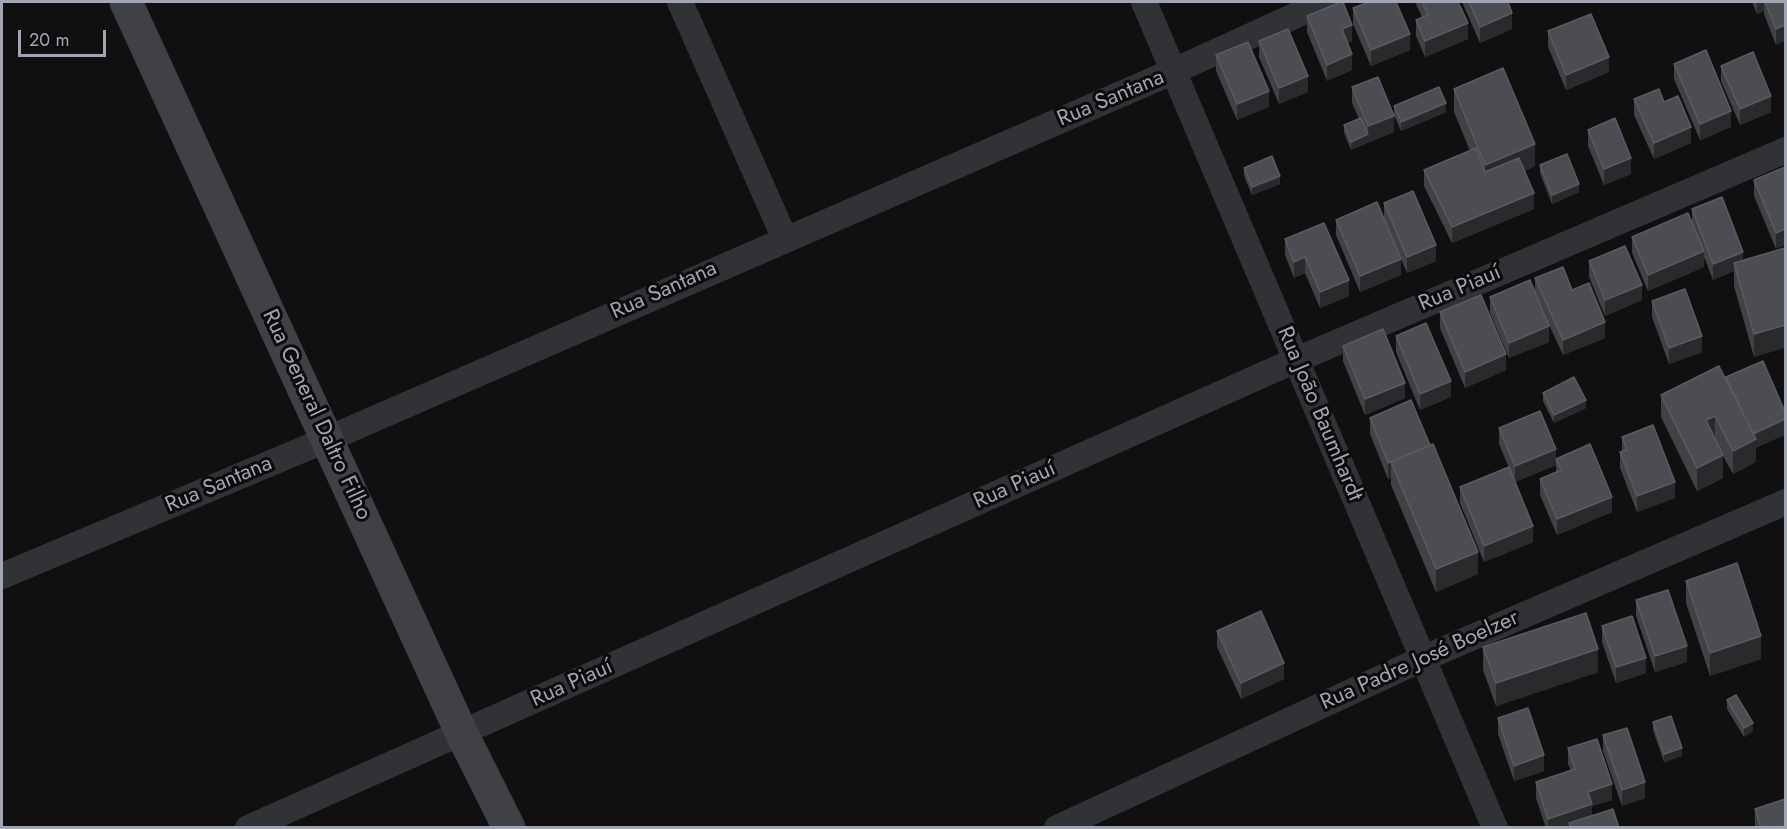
<!DOCTYPE html>
<html>
<head>
<meta charset="utf-8">
<style>
	body { margin:0 }
	#map { position:relative; width:1787px; height:829px; overflow:hidden; background:#101011; font-family:Jost,sans-serif }
	canvas { display:block }
	.frame { position:absolute; inset:0; border:3px solid #a1a6b2; pointer-events:none }
	.scale { position:absolute; left:18px; top:30px; width:88px; height:27px; box-sizing:border-box; border:3px solid #a1a6b2; border-top:0; padding-left:8px; font-size:18px; line-height:21px; white-space:nowrap; color:#a1a6b2; -webkit-text-stroke:4px #0b0b0c; paint-order:stroke }
</style>
</head>
<body>
<div id="map">
<canvas width="1787" height="829"></canvas>
<div class="frame"></div>
<div class="scale">20 m</div>
</div>
<script>
const c = document.querySelector('canvas').getContext('2d');
c.lineJoin = 'round';
function shape(rows) {
  const path = new Path2D();
  for (const r of rows) {
    path.moveTo(r[0], r[1]);
    for (let i = 2; i < r.length; i += 2) path.lineTo(r[i], r[i + 1]);
  }
  return path;
}
function strokePath(path, color, width, dash) {
  c.strokeStyle = color;
  c.lineWidth = width;
  c.lineCap = dash ? 'butt' : 'round';
  c.setLineDash(dash || []);
  c.stroke(path);
}
function paint(path, color) {
  c.fillStyle = color;
  c.fill(path, 'evenodd');
}
function drawText(font, color, halo, rows, align = 'center') {
  c.font = font + ' Jost,sans-serif';
  c.lineWidth = 6;
  c.setLineDash([]);
  c.textBaseline = 'middle';
  c.strokeStyle = halo;
  c.fillStyle = color;
  for (const [text, x, y, turn = 0] of rows) {
    c.save();
    c.translate(x, y);
    c.rotate((+turn || 0) * Math.PI / 180);
    c.textAlign = isNaN(turn) ? turn : align;
    if (halo) c.strokeText(text, 0, 0);
    c.fillText(text, 0, 0);
    c.restore();
  }
}
strokePath(shape([
	[680,2,785,239],
	[1144,2,1495,828],
	[2,576,328,439,1174,71,1325,2],
	[248,828,1296,360,1786,150],
	[1057,828,1422,659,1786,502]
]), '#313236', 26);
strokePath(shape([
	[126,2,462,734,509,828]
]), '#3f4146', 33);
paint(shape([
	[1415,2,1458,2,1468,39,1425,57,1416,36,1416,20,1422,17],
	[1462,2,1508,2,1512,29,1480,43],
	[1752,2,1785,2,1776,45,1764,14,1764,11,1757,14],
	[1353,8,1410,50,1371,66,1353,24],
	[1307,16,1352,41,1347,43,1352,70,1327,81,1307,32],
	[1548,31,1609,72,1566,90,1548,47],
	[1259,41,1308,92,1279,104,1259,57],
	[1216,55,1269,107,1237,120,1216,71],
	[1674,64,1731,127,1700,140,1674,79],
	[1721,66,1771,112,1740,125,1721,81],
	[1352,87,1394,132,1351,150,1344,133,1344,125,1359,119,1352,103],
	[1454,89,1535,166,1524,171,1534,209,1452,243,1424,186,1424,170,1470,151,1454,112],
	[1634,99,1664,102,1691,143,1654,159,1634,115],
	[1394,106,1446,112,1401,131,1394,115],
	[1588,130,1631,174,1604,185,1588,146],
	[1540,165,1579,192,1552,204,1540,173],
	[1785,167,1776,249,1754,196,1754,180],
	[1244,168,1280,184,1252,195,1244,176],
	[1384,203,1436,261,1407,273,1401,259,1401,275,1360,292,1336,235,1336,220,1384,218],
	[1692,209,1743,260,1785,248,1754,357,1734,286,1734,271,1713,280,1704,257,1704,267,1648,291,1632,253,1632,237,1692,222],
	[1285,239,1349,296,1320,308,1305,273,1294,278,1285,255],
	[1589,261,1642,300,1605,316,1589,277],
	[1535,278,1572,290,1605,338,1563,355,1543,312,1549,342,1509,358,1490,313,1490,297,1535,292],
	[1652,301,1702,352,1669,364,1652,317],
	[1440,312,1506,370,1465,388,1440,328],
	[1396,336,1451,397,1420,410,1396,352],
	[1343,346,1405,398,1365,415,1343,361],
	[1763,361,1756,448,1756,462,1733,474,1723,456,1723,478,1697,491,1661,417,1661,395,1726,380,1726,377],
	[1543,393,1586,408,1554,423,1543,401],
	[1370,418,1478,574,1436,592,1391,485,1391,478,1388,479,1370,434],
	[1499,428,1556,465,1515,482,1499,444],
	[1622,437,1675,498,1637,512,1620,468,1620,452,1622,452],
	[1556,459,1612,512,1557,535,1540,495,1540,479,1556,472],
	[1460,487,1533,542,1484,562,1460,503],
	[1686,581,1761,659,1710,676,1686,603],
	[1636,600,1687,662,1655,672,1636,616],
	[1602,626,1646,673,1616,683,1602,642],
	[1217,631,1284,679,1241,699,1217,647],
	[1483,647,1598,672,1496,706,1483,670],
	[1727,700,1753,731,1744,737,1727,709],
	[1498,718,1544,771,1514,781,1498,734],
	[1653,722,1682,756,1664,762,1653,730],
	[1603,735,1645,798,1622,806,1603,751],
	[1568,748,1612,800,1592,806,1592,816,1619,828,1546,828,1536,798,1536,782,1571,771,1568,764],
	[1755,809,1785,828,1755,828]
]), '#414246');
paint(shape([
	[1757,2,1764,2,1764,11,1757,14],
	[1512,13,1512,29,1480,43,1480,27],
	[1468,23,1468,39,1425,57,1425,41],
	[1352,25,1352,41,1342,45,1342,29],
	[1785,25,1785,41,1776,45,1776,29],
	[1410,34,1410,50,1371,66,1371,50],
	[1352,54,1352,70,1327,81,1327,65],
	[1609,57,1609,72,1566,90,1566,75],
	[1308,76,1308,92,1279,104,1279,88],
	[1269,91,1269,107,1237,120,1237,104],
	[1771,96,1771,112,1740,125,1740,109],
	[1446,103,1446,112,1401,131,1401,122],
	[1731,111,1731,127,1700,140,1700,124],
	[1394,116,1394,132,1351,150,1351,142,1368,134,1368,126],
	[1691,127,1691,143,1654,159,1654,143],
	[1535,144,1535,166,1485,187,1485,165],
	[1631,158,1631,174,1604,185,1604,169],
	[1280,176,1280,184,1252,195,1252,187],
	[1579,184,1579,192,1552,204,1552,195],
	[1534,193,1534,209,1452,243,1452,227],
	[1785,229,1785,245,1776,249,1776,233],
	[1436,245,1436,261,1407,273,1407,257],
	[1704,251,1704,267,1648,291,1648,275],
	[1743,252,1743,268,1734,263,1734,271,1713,280,1713,264],
	[1305,257,1305,273,1294,278,1294,262],
	[1401,259,1401,275,1360,292,1360,276],
	[1349,280,1349,296,1320,308,1320,292],
	[1642,285,1642,300,1605,316,1605,300],
	[1605,322,1605,338,1563,355,1563,340],
	[1785,325,1785,348,1754,357,1754,334],
	[1549,326,1549,342,1509,358,1509,343],
	[1702,336,1702,352,1669,364,1669,348],
	[1506,354,1506,370,1465,388,1465,372],
	[1451,381,1451,397,1420,410,1420,394],
	[1405,383,1405,398,1365,415,1365,399],
	[1586,400,1586,408,1554,423,1554,415],
	[1715,416,1715,439,1706,420],
	[1785,419,1785,435,1756,448,1756,462,1733,474,1733,451,1752,434],
	[1430,445,1391,462,1391,478,1388,479,1388,463],
	[1556,449,1556,465,1515,482,1515,466],
	[1723,455,1723,478,1697,491,1697,468],
	[1675,482,1675,498,1637,512,1637,496],
	[1612,497,1612,512,1557,535,1557,519],
	[1533,526,1533,542,1484,562,1484,546],
	[1478,552,1478,574,1436,592,1436,569],
	[1761,636,1761,659,1710,676,1710,653],
	[1687,646,1687,662,1655,672,1655,656],
	[1598,649,1598,672,1496,706,1496,683],
	[1646,658,1646,673,1616,683,1616,667],
	[1284,663,1284,679,1241,699,1241,683],
	[1753,723,1753,731,1744,737,1744,728],
	[1682,748,1682,756,1664,762,1664,754],
	[1544,755,1544,771,1514,781,1514,766],
	[1645,782,1645,798,1622,806,1622,790],
	[1612,784,1612,800,1592,806,1592,820,1569,823,1569,828,1548,828,1548,819,1588,792]
]), '#292a2c');
const building = shape([
	[1341,2,1343,2,1352,25,1342,29,1352,54,1327,65,1307,16,1341,2],
	[1369,2,1396,2,1410,34,1371,50,1353,8,1369,2],
	[1422,2,1458,2,1468,23,1425,41,1416,20,1428,15,1422,2],
	[1469,2,1508,2,1512,13,1480,27,1469,2],
	[1765,2,1785,2,1785,25,1776,29,1765,2],
	[1591,14,1609,57,1566,75,1548,31,1591,14],
	[1288,29,1308,76,1279,88,1259,41,1288,29],
	[1248,42,1269,91,1237,104,1216,55,1248,42],
	[1706,50,1731,111,1700,124,1674,64,1706,50],
	[1753,52,1771,96,1740,109,1721,66,1753,52],
	[1503,68,1535,144,1485,165,1454,89,1503,68],
	[1378,77,1394,116,1368,126,1352,87,1378,77],
	[1439,87,1446,103,1401,122,1394,106,1439,87],
	[1659,89,1664,102,1678,96,1691,127,1654,143,1634,99,1659,89],
	[1361,118,1368,134,1351,142,1344,125,1361,118],
	[1615,118,1631,158,1604,169,1588,130,1615,118],
	[1476,148,1485,172,1519,158,1534,193,1452,227,1424,170,1476,148],
	[1567,154,1579,184,1552,195,1540,165,1567,154],
	[1272,156,1280,176,1252,187,1244,168,1272,156],
	[1785,167,1785,229,1776,233,1754,180,1785,167],
	[1413,191,1436,245,1407,257,1384,203,1413,191],
	[1722,197,1743,252,1713,264,1692,209,1722,197],
	[1377,202,1401,259,1360,276,1336,220,1377,202],
	[1688,213,1704,251,1648,275,1632,237,1688,213],
	[1324,223,1349,280,1320,292,1305,257,1294,262,1285,239,1324,223],
	[1625,246,1642,285,1605,300,1589,261,1625,246],
	[1785,248,1785,325,1754,334,1734,263,1785,248],
	[1563,267,1572,290,1589,283,1605,322,1563,340,1535,278,1563,267],
	[1530,280,1549,326,1509,343,1490,297,1530,280],
	[1685,289,1702,336,1669,348,1652,301,1685,289],
	[1481,295,1506,354,1465,372,1440,312,1481,295],
	[1426,323,1451,381,1420,394,1396,336,1426,323],
	[1383,329,1405,383,1365,399,1343,346,1383,329],
	[1763,361,1785,412,1785,419,1753,434,1726,377,1763,361],
	[1719,366,1756,439,1733,451,1715,416,1706,420,1723,455,1697,468,1661,395,1719,366],
	[1574,377,1586,400,1554,415,1543,393,1574,377],
	[1411,400,1430,445,1388,463,1370,418,1411,400],
	[1540,411,1556,449,1515,466,1499,428,1540,411],
	[1653,425,1675,482,1637,496,1620,452,1627,450,1622,437,1653,425],
	[1433,444,1478,552,1436,569,1391,462,1433,444],
	[1590,444,1612,497,1557,519,1540,479,1561,470,1556,459,1590,444],
	[1509,467,1533,526,1484,546,1460,487,1509,467],
	[1737,563,1761,636,1710,653,1686,581,1737,563],
	[1668,590,1687,646,1655,656,1636,600,1668,590],
	[1261,611,1284,663,1241,683,1217,631,1261,611],
	[1586,613,1598,649,1496,683,1483,647,1586,613],
	[1632,616,1646,658,1616,667,1602,626,1632,616],
	[1736,695,1753,723,1744,728,1727,700,1736,695],
	[1528,708,1544,755,1514,766,1498,718,1528,708],
	[1671,716,1682,748,1664,754,1653,722,1671,716],
	[1627,728,1645,782,1622,790,1603,735,1627,728],
	[1597,739,1612,784,1588,792,1592,804,1548,819,1536,782,1575,769,1568,748,1597,739],
	[1785,799,1785,825,1778,828,1761,828,1755,809,1785,799],
	[1613,809,1619,828,1571,828,1569,823,1613,809]
]);
paint(building, '#4c4d52');
strokePath(building, '#595b61', 1.5);
drawText('22px', '#a1a6b2', '#0b0b0c', [
	["Rua Santana",1111,99,-23],
	["Rua Piauí",1460,289,-23],
	["Rua Santana",664,291,-24],
	["Rua João Baumhardt",1319,414,67],
	["Rua General Daltro Filho",316,415,65],
	["Rua Santana",219,485,-23],
	["Rua Piauí",1015,486,-24],
	["Rua Padre José Boelzer",1420,661,-24],
	["Rua Piauí",572,684,-24]
]);
</script>
</body>
</html>
